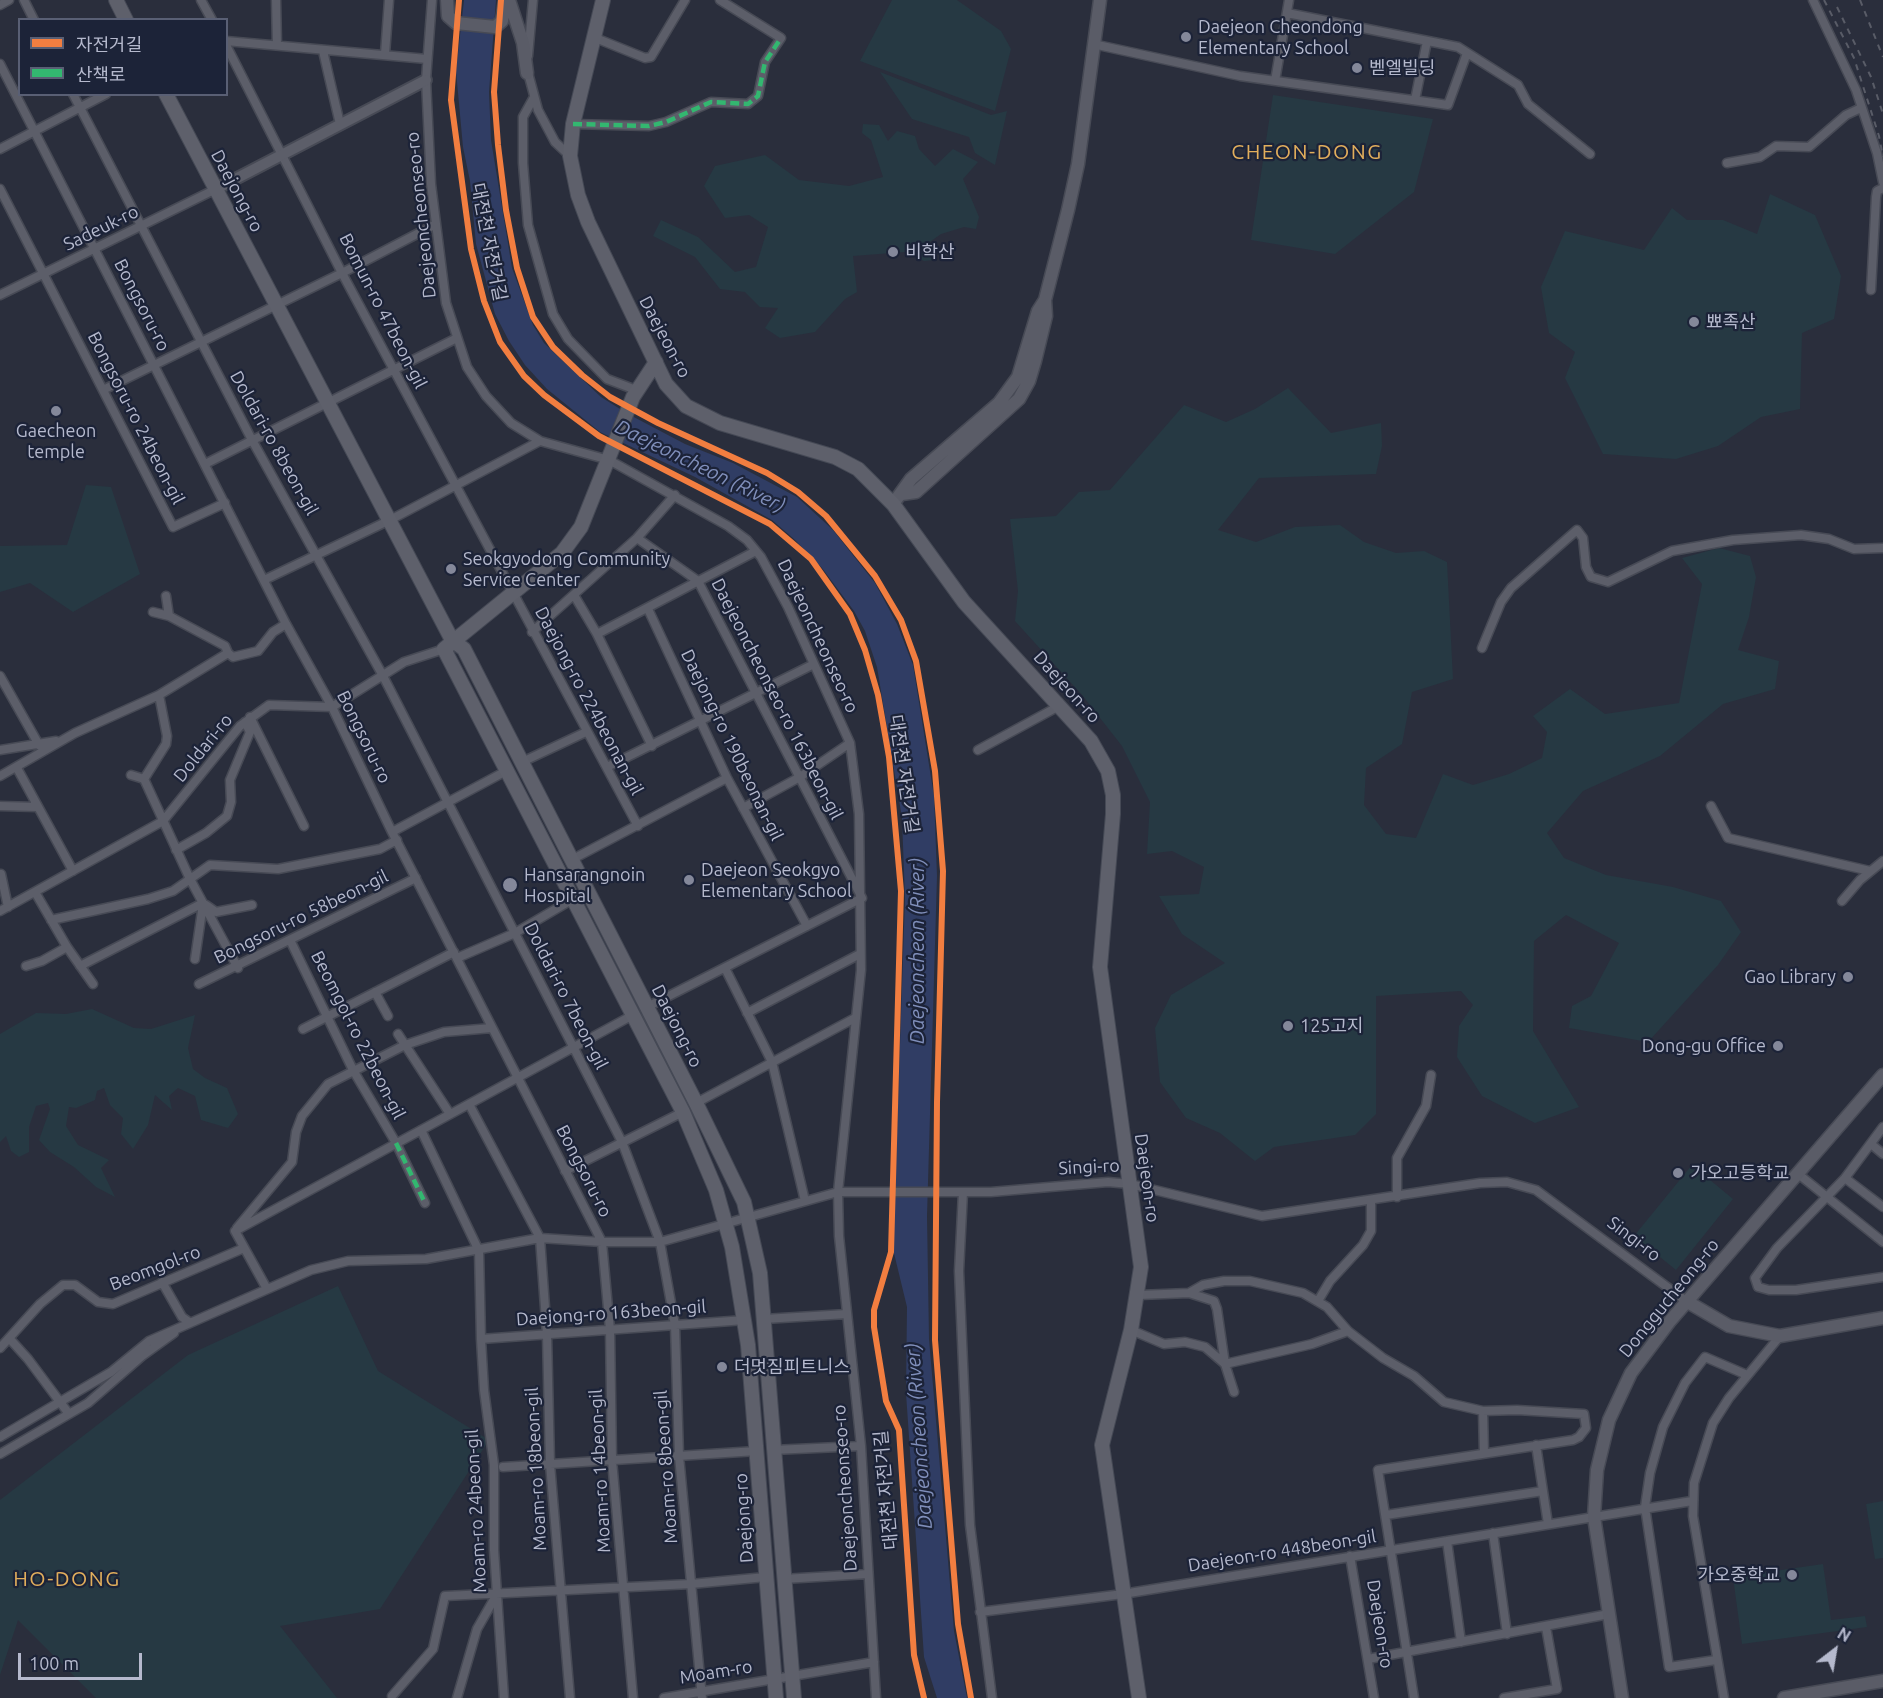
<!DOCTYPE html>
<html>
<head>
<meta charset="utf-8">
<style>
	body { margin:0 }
	#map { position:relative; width:1883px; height:1698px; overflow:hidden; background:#2a2e3c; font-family:Ubuntu,"Noto Sans KR",sans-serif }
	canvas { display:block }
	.legend { position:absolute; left:18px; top:18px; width:210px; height:78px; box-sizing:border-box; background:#1c2338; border:2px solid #595f74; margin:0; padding:8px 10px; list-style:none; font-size:18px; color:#b5b9cd }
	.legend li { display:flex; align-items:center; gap:12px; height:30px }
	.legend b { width:30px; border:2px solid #595f74 }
	.north { position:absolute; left:1805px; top:1620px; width:60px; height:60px; -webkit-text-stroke:4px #1c2338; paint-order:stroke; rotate:31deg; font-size:16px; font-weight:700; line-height:24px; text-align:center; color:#b5b9cd }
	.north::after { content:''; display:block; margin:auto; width:21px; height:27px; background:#b5b9cd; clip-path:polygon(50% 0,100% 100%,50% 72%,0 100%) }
	.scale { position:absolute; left:18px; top:1653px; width:124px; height:27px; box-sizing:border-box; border:3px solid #b5b9cd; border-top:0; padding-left:8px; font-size:18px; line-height:21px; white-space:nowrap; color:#b5b9cd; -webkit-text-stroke:4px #1c2338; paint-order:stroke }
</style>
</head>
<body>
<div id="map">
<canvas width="1883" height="1698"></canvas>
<ul class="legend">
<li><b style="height:8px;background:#f27e40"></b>자전거길</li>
<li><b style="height:8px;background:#33b770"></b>산책로</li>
</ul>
<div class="north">N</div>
<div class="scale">100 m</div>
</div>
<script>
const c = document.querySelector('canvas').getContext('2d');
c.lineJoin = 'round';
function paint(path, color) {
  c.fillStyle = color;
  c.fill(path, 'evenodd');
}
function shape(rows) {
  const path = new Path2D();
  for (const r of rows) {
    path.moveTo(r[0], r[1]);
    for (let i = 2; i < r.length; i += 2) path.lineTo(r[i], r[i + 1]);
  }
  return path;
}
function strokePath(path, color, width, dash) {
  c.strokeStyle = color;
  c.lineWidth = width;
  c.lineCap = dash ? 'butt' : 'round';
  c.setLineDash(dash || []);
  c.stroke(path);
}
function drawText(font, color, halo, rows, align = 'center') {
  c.font = font + ' Ubuntu,"Noto Sans KR",sans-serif';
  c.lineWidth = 4.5;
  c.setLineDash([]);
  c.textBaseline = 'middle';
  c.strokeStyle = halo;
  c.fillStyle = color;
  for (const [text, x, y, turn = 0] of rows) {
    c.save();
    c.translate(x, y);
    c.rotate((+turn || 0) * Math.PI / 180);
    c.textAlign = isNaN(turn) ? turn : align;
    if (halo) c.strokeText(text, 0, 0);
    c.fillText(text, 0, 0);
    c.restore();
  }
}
paint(shape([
	[892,0,957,0,1001,31,1011,49,995,111,860,61],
	[880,72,991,115,1007,111,995,165,975,153,969,137,912,119],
	[1273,95,1433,119,1414,192,1335,254,1251,240],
	[863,124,879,125,888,141,897,131,915,136,919,149,935,166,953,149,978,162,963,179,979,217,976,229,964,227,941,234,927,244,934,260,924,261,905,252,853,256,857,292,845,299,815,332,780,338,765,328,778,308,760,307,745,292,720,289,695,257,653,236,661,220,698,237,735,272,756,267,768,227,749,215,725,218,704,186,715,166,765,155,799,180,849,186,883,177,871,140,862,133],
	[1770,194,1815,215,1841,276,1834,319,1802,333,1800,409,1761,417,1718,446,1676,459,1603,454,1565,378,1575,352,1549,333,1541,287,1565,231,1644,250,1672,208,1687,220,1723,220,1757,234],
	[1288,388,1331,433,1381,423,1382,446,1376,474,1259,478,1218,530,1256,542,1295,527,1340,525,1364,542,1396,553,1424,551,1447,562,1453,679,1412,692,1402,744,1366,768,1364,805,1386,834,1416,838,1443,774,1473,785,1509,774,1542,758,1547,732,1533,716,1570,689,1605,714,1679,703,1702,584,1682,558,1719,548,1750,556,1756,577,1749,617,1738,650,1779,661,1775,689,1723,704,1660,756,1583,791,1547,833,1564,858,1606,875,1673,887,1721,901,1741,932,1718,965,1648,1042,1569,1028,1572,1006,1591,996,1619,943,1566,915,1534,941,1533,1031,1579,1107,1535,1123,1482,1096,1457,1057,1459,1026,1473,1005,1461,991,1376,996,1376,1114,1355,1135,1274,1147,1255,1161,1220,1133,1186,1118,1160,1082,1155,1028,1171,995,1225,963,1182,934,1159,896,1199,894,1204,867,1172,851,1147,854,1150,802,1122,746,1082,695,1015,621,1018,591,1010,519,1056,516,1079,492,1110,490,1184,405,1226,422,1255,409],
	[86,485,111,487,140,574,73,612,30,583,0,592,0,546,67,545],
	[92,1009,134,1028,151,1029,195,1015,188,1048,193,1069,205,1078,227,1088,238,1114,228,1128,201,1120,195,1096,178,1088,169,1096,172,1110,155,1095,148,1125,133,1149,121,1134,123,1118,110,1105,104,1088,97,1091,95,1100,76,1108,69,1107,66,1126,78,1145,109,1160,101,1168,115,1197,96,1187,74,1167,50,1152,39,1140,50,1109,48,1103,36,1106,29,1127,29,1152,19,1157,11,1151,6,1136,0,1142,0,1034,36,1013,66,1014],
	[1692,1165,1733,1199,1676,1270,1634,1236],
	[338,1286,378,1371,489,1440,380,1609,280,1626,337,1698,96,1698,18,1620,0,1675,0,1500,188,1355],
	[1883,1501,1883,1558,1875,1559,1866,1504],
	[1823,1564,1831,1620,1865,1616,1867,1627,1742,1644,1733,1577]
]), '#263943');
paint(shape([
	[464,0,496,0,489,92,491,140,512,268,533,325,544,343,601,397,628,414,685,444,733,463,797,497,833,530,875,583,897,624,913,665,934,796,937,876,927,1216,929,1339,954,1631,967,1698,937,1698,924,1657,906,1393,907,1307,893,1249,905,899,902,818,877,667,865,631,854,611,822,568,794,539,772,520,695,477,600,432,547,389,525,365,509,341,495,314,476,244,470,181,463,147,456,71]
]), '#303d64');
const minor = shape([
	[24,0,34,20],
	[201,0,212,20],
	[276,0,277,45],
	[432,0,426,80,431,184,446,303,467,367,486,396,511,423,540,441,609,460,728,526,747,540,761,557,788,607,850,743,859,814,861,970,838,1192,839,1236,861,1446,876,1698],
	[1813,0,1856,90,1877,153,1883,182],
	[0,5,9,0],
	[1287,13,1458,47,1518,85,1528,104,1590,154],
	[593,37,645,58,651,57,685,0],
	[226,41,427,59],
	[1093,44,1240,76,1448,105,1467,53],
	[226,45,342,273,638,826],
	[323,51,340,124],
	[385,54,389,0],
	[528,56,533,0],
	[0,64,286,624,332,707,392,832,602,1242,610,1330,612,1460,633,1698],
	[527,69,538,110,555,142,570,156],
	[1275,81,1289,0],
	[73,94,252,440,382,674,622,1142,660,1242,675,1325,679,1456,702,1698],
	[533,99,523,117,523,163,528,225,553,314,568,339,607,379,636,390],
	[1415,100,1427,41],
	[573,124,649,126,666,122,711,102,748,104,758,96,765,62,781,38,720,0],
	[0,149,106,94],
	[1727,163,1760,157,1776,146,1809,147,1846,115,1861,108],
	[0,189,173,527,225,503],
	[1871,290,1876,197,1877,191,1883,188],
	[0,295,216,189],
	[103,390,342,273,436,224],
	[205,464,457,338],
	[637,538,698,581,862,898,647,1007],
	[264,580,390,520,540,441],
	[574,595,597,634,652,746],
	[166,596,169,616,225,646,228,653],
	[648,609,727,778,807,926],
	[153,612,169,616],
	[532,632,637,538,675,495],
	[597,634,756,551],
	[1482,648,1501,602,1511,588,1577,530,1583,538,1586,567,1591,577,1608,582,1672,551,1733,540,1801,535,1829,539,1854,549,1883,548],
	[0,676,39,745],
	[159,695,167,736,166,744,144,779,190,879,238,968],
	[250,717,304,826],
	[0,750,56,741],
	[978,750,1061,705],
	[522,762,586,732],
	[607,767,814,664],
	[17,768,73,871],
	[131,775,144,779],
	[0,776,75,733,159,695,228,653,233,657,258,651,273,632,286,624],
	[0,806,37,807],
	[1711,806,1728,838,1870,871],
	[743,808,800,777,850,743],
	[392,832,508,770],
	[176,850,206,833,227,816,231,802,230,780,250,732,245,722],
	[571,860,727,778],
	[1,874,8,907],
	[35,892,67,947,93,984],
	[1842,901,1860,880,1883,861],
	[206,905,216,912,252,905],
	[0,911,163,821,240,726,269,705,332,707,404,662,444,649],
	[51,920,148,899,173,891,210,865,278,869,380,849,397,840],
	[291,942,353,1070,396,1143,425,1203],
	[457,958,515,933,573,899],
	[195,959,203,904],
	[26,966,42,961,67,947],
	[80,966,203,903],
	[725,968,772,1062,805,1201],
	[199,984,416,878],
	[375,992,388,1016],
	[747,1013,860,954],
	[303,1029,454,952],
	[398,1034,450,1114],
	[696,1103,855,1018],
	[469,1104,540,1238,547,1335,550,1464,570,1698],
	[1883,1127,1845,1178,1777,1248,1755,1278,1758,1287,1769,1290,1796,1290,1883,1277],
	[421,1130,479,1251,481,1339,484,1390,494,1465,494,1550,504,1698],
	[1871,1144,1883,1154],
	[565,1171,683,1112],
	[1797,1173,1883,1242],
	[1845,1178,1883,1207],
	[963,1192,959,1271,970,1525,992,1698],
	[1397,1197,1397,1158,1426,1106,1431,1075],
	[237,1228,292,1162,296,1132,302,1116,328,1084,405,1045,444,1032,492,1028],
	[235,1231,633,1015],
	[235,1231,267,1289],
	[162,1282,182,1317,189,1322],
	[1189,1293,1214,1301,1217,1309,1225,1364,1234,1392],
	[1139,1295,1189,1293,1203,1285,1224,1281,1250,1281,1303,1293,1327,1307,1348,1331,1383,1358,1414,1376,1444,1402,1483,1411,1517,1410,1584,1414,1586,1428,1579,1437,1573,1440,1378,1470,1414,1698],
	[1318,1301,1330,1281,1363,1245,1371,1231,1371,1201],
	[764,1319,847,1314],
	[1131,1330,1164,1344,1185,1342,1205,1347,1225,1364,1312,1344,1348,1331],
	[9,1338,28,1359,69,1414],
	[481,1339,745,1320],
	[0,1348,40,1304,63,1285,75,1285,98,1302,113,1304,244,1248],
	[1483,1411,1484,1453],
	[0,1437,111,1372,149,1341,311,1270,348,1261,426,1259,540,1238,602,1242,660,1242,838,1192,991,1192,1108,1182,1130,1184,1262,1216,1480,1183,1507,1182,1536,1190,1686,1301],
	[1536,1445,1548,1524],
	[773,1450,861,1446],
	[0,1454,88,1403,142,1356,174,1333],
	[503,1467,757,1451],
	[1386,1515,1543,1491],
	[1493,1533,1507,1634],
	[1447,1541,1461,1642],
	[1350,1556,1374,1698],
	[783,1579,868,1574],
	[980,1612,1123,1594,1692,1501],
	[1368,1659,1609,1614],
	[1716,1660,1669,1667,1645,1507,1650,1473,1663,1427,1685,1383,1705,1357,1747,1375],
	[392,1696,433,1649,445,1596,691,1584,766,1577],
	[457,1698,477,1629,497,1594],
	[664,1698,874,1662],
	[1504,1698,1557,1689,1546,1627],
	[1724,1698,1693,1516,1694,1483,1713,1423,1729,1398,1780,1336]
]);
const tertiary = shape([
	[216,189,426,80]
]);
const secondary = shape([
	[447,0,448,16,456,23,495,27,502,21,505,0],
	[509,0,523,43,527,73],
	[902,494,916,492,1019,399,1029,381,1035,361,1046,316,1045,300],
	[893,504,911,479,999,403,1018,377,1038,311,1045,300,1068,210,1078,164,1100,0],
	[1686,1301,1729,1326,1780,1336,1883,1318],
	[1622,1698,1594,1517,1597,1470,1609,1420,1631,1373,1670,1321,1883,1075],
	[1784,1698,1883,1681]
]);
const primary = shape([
	[116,0,126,20],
	[603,0,573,124,570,156,578,195,588,222,666,384,686,406,720,423,835,457,858,469,893,504,964,602,1091,741,1108,771,1113,795,1113,814,1100,967,1141,1267,1131,1330,1102,1445,1139,1698],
	[166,94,452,640,464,649,696,1103,744,1202,760,1273,794,1698],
	[656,362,633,397,581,527,562,553,444,649,683,1112,716,1190,732,1247,748,1345,776,1698]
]);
strokePath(minor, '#474a55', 11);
strokePath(tertiary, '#474a55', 14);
strokePath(secondary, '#474a55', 15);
strokePath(primary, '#454955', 16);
strokePath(minor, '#5c5e69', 8);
strokePath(tertiary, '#5c5e69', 10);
strokePath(secondary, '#5a5c67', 12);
strokePath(primary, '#5e606b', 14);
strokePath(shape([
	[1824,0,1854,58,1879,136,1883,157],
	[1860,0,1883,57],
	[1837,7,1871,77,1883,114]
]), '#595c67', 2, [6, 6]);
strokePath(shape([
	[573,124,649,126,666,122,711,102,748,104,758,96,765,62,781,38],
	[396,1143,425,1203]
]), '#33b770', 4.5, [9, 4.5]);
strokePath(shape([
	[459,0,451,100,471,249,484,301,500,342,524,376,544,395,599,436,770,524,811,559,850,614,865,650,878,695,889,757,901,891,891,1252,874,1310,874,1327,886,1401,899,1430,914,1655,924,1698],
	[501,0,494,92,498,145,506,210,517,268,533,317,553,347,582,375,610,397,658,423,767,473,798,492,826,516,875,576,901,620,916,661,935,771,943,871,937,1102,935,1340,958,1624,971,1698]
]), '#f27e40', 6);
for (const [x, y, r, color] of [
	[1186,37,6,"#84889a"],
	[1357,68,6,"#84889a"],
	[893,252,6,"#84889a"],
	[1694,322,6,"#84889a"],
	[56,411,6,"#84889a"],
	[451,569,6,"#84889a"],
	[689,880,6,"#84889a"],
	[510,885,8,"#84889a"],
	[1848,977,6,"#84889a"],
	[1288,1026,6,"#84889a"],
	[1778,1046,6,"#84889a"],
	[1678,1173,6,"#84889a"],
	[722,1367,6,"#84889a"],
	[1792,1575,6,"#84889a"]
]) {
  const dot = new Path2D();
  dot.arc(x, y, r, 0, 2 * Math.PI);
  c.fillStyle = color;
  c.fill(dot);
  strokePath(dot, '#1c2338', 2);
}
drawText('18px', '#b5b9cd', '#1c2338', [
	["Daejeon Cheondong",1198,27],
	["Elementary School",1198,48],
	["벧엘빌딩",1369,68],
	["비학산",905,252],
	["뾰족산",1706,322],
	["Gaecheon",56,431,"center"],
	["temple",56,452,"center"],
	["Seokgyodong Community",463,559],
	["Service Center",463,580],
	["Daejeon Seokgyo",701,870],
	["Elementary School",701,891],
	["Hansarangnoin",524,875],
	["Hospital",524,896],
	["Gao Library",1836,977,"right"],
	["125고지",1300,1026],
	["Dong-gu Office",1766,1046,"right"],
	["가오고등학교",1690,1173],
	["더멋짐피트니스",734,1367],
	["가오중학교",1780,1575,"right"]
], 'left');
drawText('18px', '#b5b9cd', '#1c2338', [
	["Daejong-ro",237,191,62],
	["Daejeoncheonseo-ro",421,215,-96],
	["Sadeuk-ro",101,228,-26],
	["대전천 자전거길",489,242,79],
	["Bongsoru-ro",142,305,63],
	["Bomun-ro 47beon-gil",383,311,63],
	["Daejeon-ro",665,337,62],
	["Bongsoru-ro 24beon-gil",136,418,63],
	["Doldari-ro 8beon-gil",274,443,61],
	["Daejeoncheonseo-ro",818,636,65],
	["Daejeon-ro",1067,687,48],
	["Daejeoncheonseo-ro 163beon-gil",777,699,63],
	["Daejong-ro 224beonan-gil",589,701,62],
	["Bongsoru-ro",364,737,64],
	["Daejong-ro 190beonan-gil",732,745,64],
	["Doldari-ro",203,748,-51],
	["대전천 자전거길",904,774,82],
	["Bongsoru-ro 58beon-gil",301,917,-26],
	["Doldari-ro 7beon-gil",566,996,63],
	["Daejong-ro",677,1026,63],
	["Beomgol-ro 22beon-gil",358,1035,63],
	["Singi-ro",1089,1167,-3],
	["Bongsoru-ro",584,1171,63],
	["Daejeon-ro",1147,1178,82],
	["Singi-ro",1634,1239,37],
	["Beomgol-ro",155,1268,-21],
	["Donggucheong-ro",1669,1298,-51],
	["Daejong-ro 163beon-gil",611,1313,-4],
	["Moam-ro 8beon-gil",666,1467,-94],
	["Moam-ro 18beon-gil",536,1469,-93],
	["Moam-ro 14beon-gil",600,1471,-93],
	["Daejeoncheonseo-ro",845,1488,-94],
	["대전천 자전거길",886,1490,-95],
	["Moam-ro 24beon-gil",476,1511,-93],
	["Daejong-ro",744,1518,-94],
	["Daejeon-ro 448beon-gil",1282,1551,-9],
	["Daejeon-ro",1380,1624,81],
	["Moam-ro",716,1672,-9]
]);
drawText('italic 20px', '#808fbb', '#1c2338', [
	["Daejeoncheon (River)",700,466,26],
	["Daejeoncheon (River)",917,951,-90],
	["Daejeoncheon (River)",919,1436,-94]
]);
c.letterSpacing = '1.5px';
drawText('21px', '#e1ae5c', '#1c2338', [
	["CHEON-DONG",1307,152],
	["HO-DONG",67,1579]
]);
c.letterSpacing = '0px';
</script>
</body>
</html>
